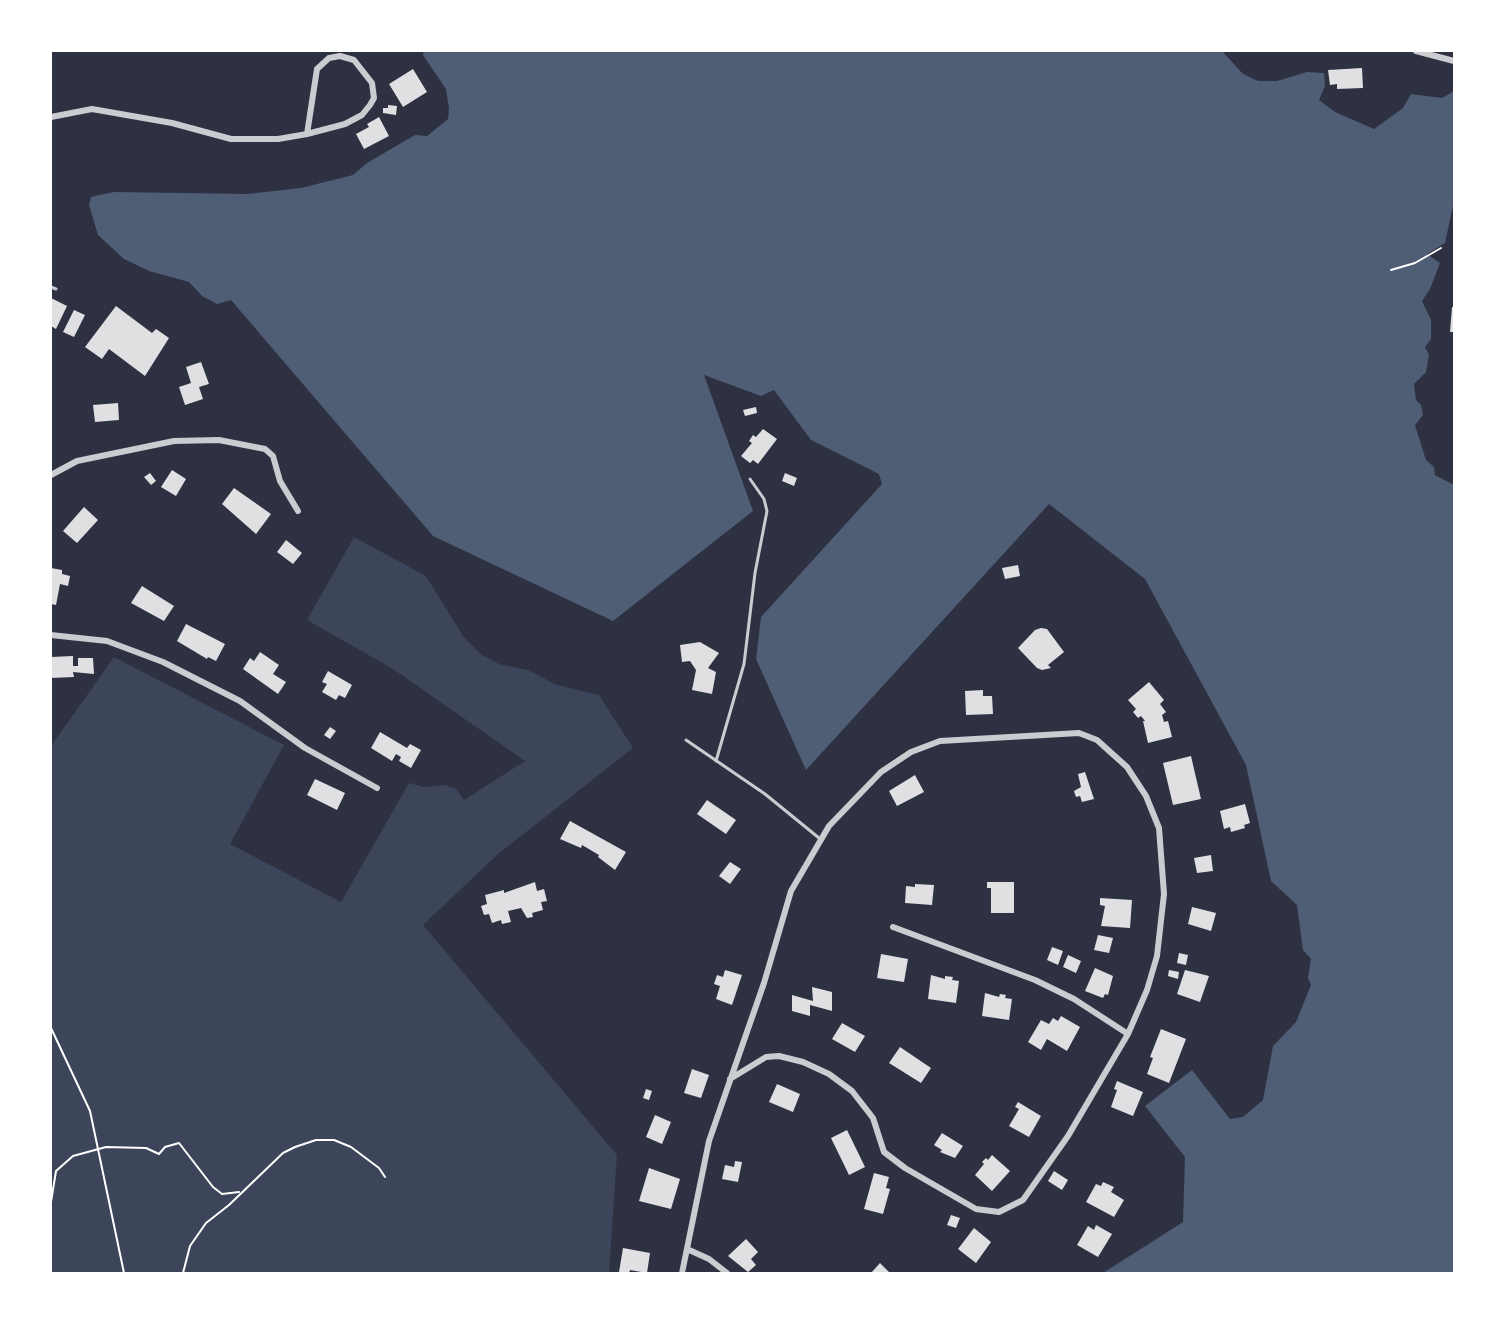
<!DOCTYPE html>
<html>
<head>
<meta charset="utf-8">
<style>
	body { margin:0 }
	#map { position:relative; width:1505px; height:1324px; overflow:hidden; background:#2d3142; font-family:"IBM Plex Sans",sans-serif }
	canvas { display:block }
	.frame { position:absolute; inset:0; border:52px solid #fff; pointer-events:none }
</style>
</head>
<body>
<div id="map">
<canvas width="1505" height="1324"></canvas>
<div class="frame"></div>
</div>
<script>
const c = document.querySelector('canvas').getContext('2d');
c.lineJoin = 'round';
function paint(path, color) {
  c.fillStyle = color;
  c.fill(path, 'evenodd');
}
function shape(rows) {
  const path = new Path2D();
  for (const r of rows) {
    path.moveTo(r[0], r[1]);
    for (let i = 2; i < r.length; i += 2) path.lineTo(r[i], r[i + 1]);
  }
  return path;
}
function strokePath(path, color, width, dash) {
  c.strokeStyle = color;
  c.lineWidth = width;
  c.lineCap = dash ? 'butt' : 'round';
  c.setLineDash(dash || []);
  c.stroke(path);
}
paint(shape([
	[354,537,426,576,463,636,482,655,499,664,528,670,557,685,599,695,633,748,497,855,423,925,617,1155,609,1273,51,1273,51,746,114,657,284,745,230,844,341,902,409,783,423,787,445,785,456,789,464,800,525,761,393,669,307,620]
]), '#3c4559');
paint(shape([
	[424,51,1222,51,1243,74,1258,81,1277,81,1307,72,1324,73,1325,86,1319,100,1335,112,1374,129,1403,108,1411,94,1442,98,1454,91,1454,201,1445,243,1427,254,1440,263,1430,289,1422,301,1431,320,1431,339,1425,347,1429,355,1426,372,1414,384,1416,400,1421,405,1423,415,1415,425,1426,460,1434,467,1435,475,1454,485,1454,1273,1103,1273,1183,1222,1185,1157,1145,1106,1192,1070,1230,1119,1243,1117,1263,1100,1273,1046,1296,1022,1311,985,1308,978,1311,959,1303,950,1297,905,1271,881,1246,765,1145,579,1049,504,806,770,756,659,761,617,882,484,879,474,811,440,774,390,761,396,704,375,753,511,613,621,433,536,231,300,217,304,202,296,189,282,149,271,124,259,98,235,89,205,91,197,99,195,114,192,247,194,301,188,353,175,367,163,415,135,427,136,448,119,449,108,446,89,423,55]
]), '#4f5d75');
paint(shape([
	[1362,68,1363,88,1337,89,1337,84,1330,85,1328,70],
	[413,69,427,92,403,107,389,84],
	[388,105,397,106,396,115,383,113,383,108,388,108],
	[379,117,389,136,364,149,356,134,369,127,367,124],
	[51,298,67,306,56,329,51,326],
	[116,306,152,333,156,329,169,338,145,376,109,349,102,359,85,347],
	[1452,307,1454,307,1454,332,1450,332],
	[74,310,85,315,74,337,63,332],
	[201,362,209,384,199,387,203,399,185,405,179,387,191,383,186,367],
	[118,403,119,420,95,422,93,405],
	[756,407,757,413,745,416,743,410],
	[763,429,777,439,758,464,753,460,750,463,741,456,752,443,749,441,753,435,756,437],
	[172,470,186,479,176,496,161,487],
	[150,473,156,481,151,485,144,477],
	[785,473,797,478,794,486,782,481],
	[234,488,271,514,256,534,222,504],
	[84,507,98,520,77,543,63,531],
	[286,540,302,553,293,564,277,552],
	[1018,565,1020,576,1005,579,1002,568],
	[51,568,62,570,62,574,70,576,68,586,60,584,56,605,51,604],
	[142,586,174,606,164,621,131,603],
	[186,624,225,644,216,661,208,657,207,659,177,641],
	[1041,628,1047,629,1064,652,1048,665,1051,668,1042,670,1037,668,1018,648,1035,630],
	[700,642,719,653,708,668,716,672,712,694,692,690,696,670,690,661,682,662,680,645],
	[260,652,279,665,273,674,286,682,278,694,243,669,250,658,254,661],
	[73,656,73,666,78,666,78,658,93,658,94,674,73,672,74,677,51,678,51,657],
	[328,671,352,685,345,698,339,695,336,700,322,692,327,684,322,682],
	[1149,682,1164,700,1160,704,1166,712,1162,715,1164,722,1168,721,1172,737,1148,743,1143,721,1145,721,1141,716,1138,718,1133,712,1136,709,1128,700],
	[983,690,983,696,992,696,993,714,966,715,965,691],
	[330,727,336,731,330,739,324,735],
	[380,732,407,748,410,744,421,750,411,768,399,761,401,757,396,754,392,761,371,748],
	[1191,756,1201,799,1173,805,1163,763],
	[1085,772,1094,799,1082,802,1080,796,1076,797,1074,791,1081,787,1078,774],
	[915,775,924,792,897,806,889,791],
	[315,779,345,793,337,810,307,795],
	[707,800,736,820,726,834,697,814],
	[1245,804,1250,823,1244,825,1245,828,1231,832,1230,827,1224,829,1220,811],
	[570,821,626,852,615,870,598,857,599,855,582,845,581,848,560,839],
	[1211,855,1213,871,1197,873,1194,858],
	[730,862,741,869,730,884,719,876],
	[535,882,537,891,544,889,547,901,541,902,543,910,532,913,533,917,527,918,521,908,508,911,511,922,502,924,501,920,492,923,489,914,484,915,481,906,487,904,485,895,504,890,504,893],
	[987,882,1014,882,1014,913,991,913,991,888,987,888],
	[915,884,934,885,932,905,905,903,906,886,915,887],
	[1100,898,1132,900,1130,928,1101,926,1105,906,1100,905],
	[1192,907,1216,913,1211,931,1188,924],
	[1098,935,1113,938,1109,953,1094,950],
	[1052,947,1063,951,1058,965,1047,960],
	[1179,953,1188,955,1186,965,1177,963],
	[881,954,908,959,904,982,877,978],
	[1068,955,1081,961,1076,973,1063,967],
	[1095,968,1113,976,1108,995,1105,994,1103,998,1085,991],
	[725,970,742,975,732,1005,716,999,720,986,714,984,717,975,723,977],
	[1169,970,1179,972,1178,979,1168,976],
	[1185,970,1209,976,1200,1002,1177,994],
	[931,975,945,979,945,976,953,977,952,980,959,981,956,1003,928,999],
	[812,987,832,992,832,1011,810,1005,810,1016,792,1011,792,995,813,1001],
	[985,993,999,997,1000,994,1006,995,1005,998,1012,999,1009,1020,982,1016],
	[1061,1016,1080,1027,1067,1051,1047,1039,1041,1050,1028,1042,1041,1020,1049,1024,1053,1018,1058,1021],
	[842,1023,865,1036,855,1052,832,1039],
	[1161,1029,1186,1039,1169,1083,1147,1074,1153,1058,1150,1057],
	[900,1047,931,1068,921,1083,889,1063],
	[692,1069,709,1075,701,1098,684,1093],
	[1117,1081,1143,1092,1133,1116,1111,1107,1117,1090,1114,1089],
	[777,1084,800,1094,793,1112,769,1102],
	[646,1089,652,1091,649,1100,643,1098],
	[1018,1102,1041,1116,1029,1137,1009,1126,1019,1109,1015,1107],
	[655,1115,671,1122,662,1144,646,1137],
	[847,1130,865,1167,849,1175,831,1138],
	[942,1133,963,1146,955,1158,940,1152,942,1150,934,1145],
	[992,1155,1010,1171,992,1191,975,1175,984,1164,982,1162,986,1158,988,1160],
	[735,1161,742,1162,738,1182,722,1179,725,1165,734,1167],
	[649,1168,680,1179,671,1209,639,1201],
	[1054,1171,1068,1180,1062,1190,1048,1181],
	[874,1173,889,1177,886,1188,890,1189,883,1214,864,1209],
	[1103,1182,1114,1187,1111,1192,1124,1200,1114,1217,1086,1202,1096,1184,1101,1186],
	[951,1215,960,1218,956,1228,947,1225],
	[1096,1225,1112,1234,1098,1257,1077,1245,1088,1226,1094,1230],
	[974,1228,991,1242,976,1263,958,1249],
	[746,1239,758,1252,751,1259,756,1265,748,1272,728,1256],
	[623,1248,650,1253,647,1273,630,1270,629,1273,619,1272],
	[880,1263,890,1273,871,1273]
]), '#e0e0e3');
strokePath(shape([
	[1391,270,1415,263,1441,248],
	[51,1028,90,1111,124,1273],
	[51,1202,56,1171,73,1156,106,1147,146,1148,159,1154,165,1147,179,1143,213,1187,222,1194,239,1192],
	[183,1273,190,1246,206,1223,229,1205,283,1153,295,1147,316,1140,334,1140,351,1147,379,1168,385,1177]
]), '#fff', 2);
strokePath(shape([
	[51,287,56,289],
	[686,740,765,794,819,838],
	[716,761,744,664,755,573,767,511,764,499,750,479]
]), '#caccd0', 3);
strokePath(shape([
	[1416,51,1454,61],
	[51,117,92,109,172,123,231,139,278,139,307,134,345,124,362,115,370,105,374,98,372,83,354,60,340,56,329,58,317,69,307,134],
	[51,475,77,461,174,441,219,440,265,449,273,456,280,481,298,511],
	[51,635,107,641,163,662,240,701,305,748,377,788],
	[893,927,1035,980,1074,999,1128,1034],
	[687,1249,709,1259,727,1273],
	[682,1273,709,1141,764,983,791,891,829,826,881,772,911,752,940,741,1079,733,1097,740,1127,767,1146,796,1159,828,1164,894,1157,956,1147,990,1128,1034,1068,1136,1023,1200,999,1212,976,1209,905,1168,884,1152,873,1118,852,1091,829,1074,803,1062,779,1056,766,1057,730,1079]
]), '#caccd0', 6);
</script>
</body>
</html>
